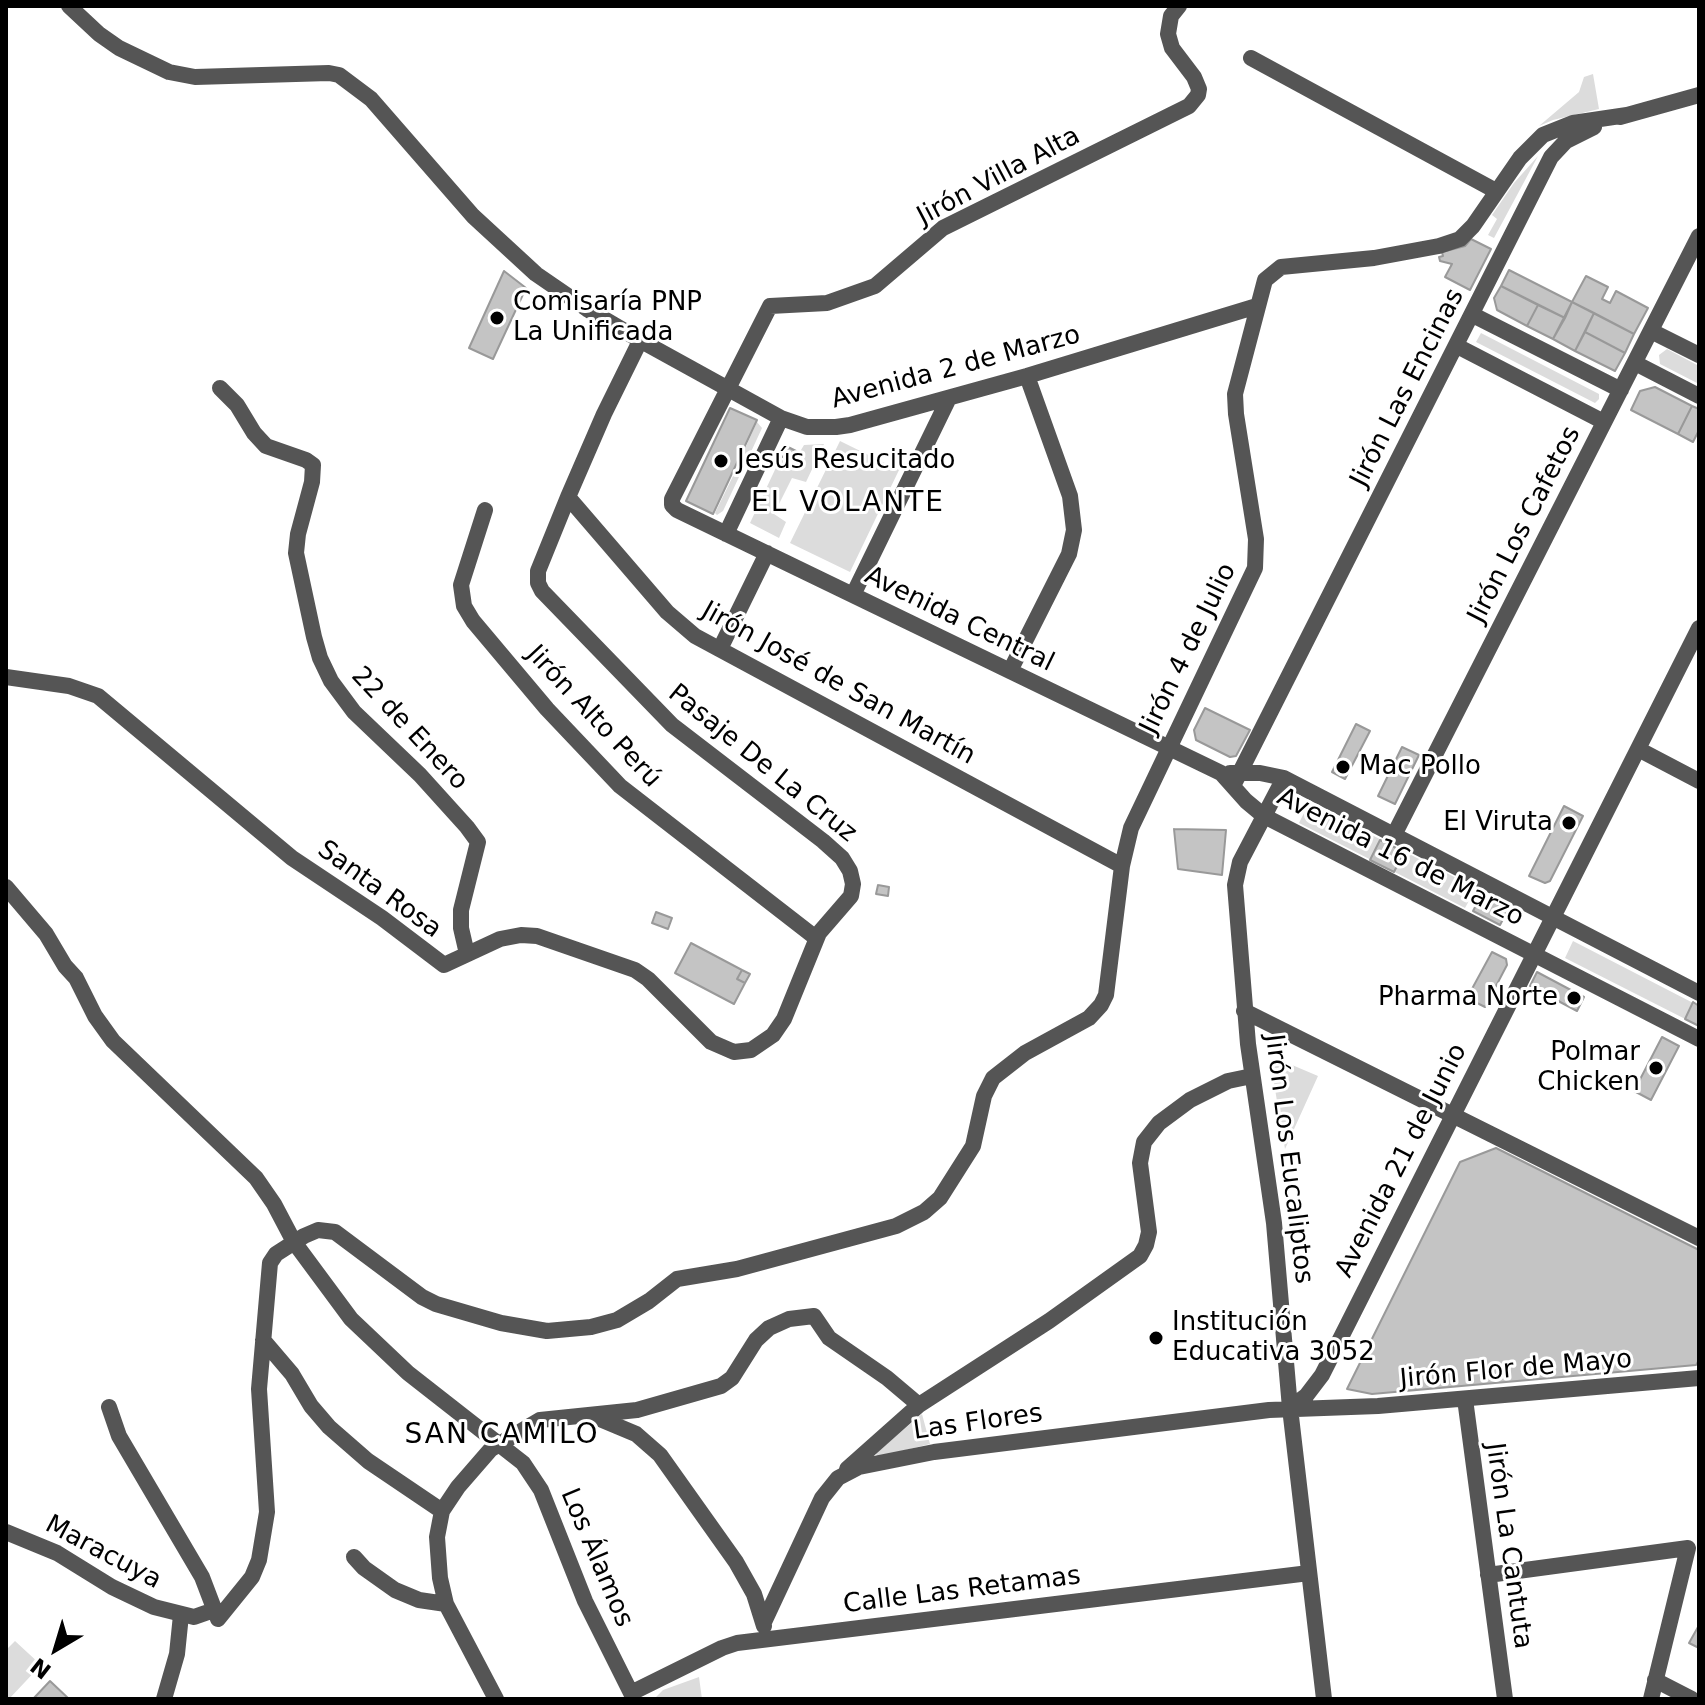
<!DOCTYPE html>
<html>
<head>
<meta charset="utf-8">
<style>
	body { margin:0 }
	#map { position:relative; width:1705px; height:1705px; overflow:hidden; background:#fff; font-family:"DejaVu Sans",sans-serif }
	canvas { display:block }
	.frame { position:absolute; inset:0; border:8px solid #000; pointer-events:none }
	.north { position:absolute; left:16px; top:1609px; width:80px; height:80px; -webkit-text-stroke:6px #fff; paint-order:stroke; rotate:218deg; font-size:22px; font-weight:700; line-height:32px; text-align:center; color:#000 }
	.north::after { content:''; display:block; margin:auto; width:28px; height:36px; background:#000; clip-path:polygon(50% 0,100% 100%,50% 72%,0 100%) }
</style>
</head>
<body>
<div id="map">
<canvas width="1705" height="1705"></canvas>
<div class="frame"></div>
<div class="north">N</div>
</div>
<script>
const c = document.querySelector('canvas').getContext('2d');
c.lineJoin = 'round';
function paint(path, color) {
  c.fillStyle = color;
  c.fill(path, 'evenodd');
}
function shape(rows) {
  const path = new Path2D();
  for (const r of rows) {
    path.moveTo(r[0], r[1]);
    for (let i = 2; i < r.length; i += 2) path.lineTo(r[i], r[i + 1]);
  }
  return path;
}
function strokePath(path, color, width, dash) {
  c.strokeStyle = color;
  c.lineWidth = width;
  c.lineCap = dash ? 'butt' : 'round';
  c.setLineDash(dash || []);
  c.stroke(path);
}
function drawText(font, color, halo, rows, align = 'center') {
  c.font = font + ' "DejaVu Sans",sans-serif';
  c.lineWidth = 6;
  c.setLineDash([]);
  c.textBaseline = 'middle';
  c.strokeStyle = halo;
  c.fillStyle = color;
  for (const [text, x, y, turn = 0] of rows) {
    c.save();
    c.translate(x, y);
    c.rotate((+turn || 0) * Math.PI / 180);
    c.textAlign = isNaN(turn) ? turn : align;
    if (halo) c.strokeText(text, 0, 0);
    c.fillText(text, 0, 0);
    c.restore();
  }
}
paint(shape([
	[1593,74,1599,109,1553,120,1539,126,1579,92,1584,77],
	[1538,156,1494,238,1488,235,1497,219,1492,215,1514,183],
	[1481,333,1599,394,1599,399,1595,403,1476,342],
	[1667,349,1699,366,1699,384,1660,364,1659,355],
	[757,422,762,428,744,467,738,464],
	[840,441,899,470,850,572,790,543],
	[824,444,806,482,792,478,774,514,786,522,779,538,750,523,780,459,792,465,804,445],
	[734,474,739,477,723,511,717,515,715,513],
	[1309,803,1476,888,1465,908,1299,823],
	[1573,941,1699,1006,1699,1026,1565,958],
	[1278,1059,1318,1076,1285,1149,1271,1065],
	[922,1414,930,1444,877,1457,876,1453],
	[15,1641,41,1665,9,1699,6,1699,6,1650],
	[699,1677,702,1699,654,1699,663,1690]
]), '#dcdcdc');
const building = shape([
	[1471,239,1491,249,1470,290,1445,277,1452,264,1440,261,1439,257,1443,256,1442,252,1465,246,1471,239],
	[1509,270,1572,302,1565,318,1501,286,1509,270],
	[504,271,526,288,493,359,469,348,504,271],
	[1586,276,1608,287,1602,299,1610,303,1616,291,1648,308,1634,334,1572,302,1586,276],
	[1501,286,1538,305,1527,326,1497,310,1494,298,1501,286],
	[1572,302,1594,313,1575,351,1553,339,1572,302],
	[1538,305,1565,318,1553,339,1527,326,1538,305],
	[1594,313,1634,334,1625,353,1585,332,1594,313],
	[1585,332,1625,353,1615,371,1575,351,1585,332],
	[1655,387,1692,406,1678,434,1631,410,1640,391,1655,387],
	[1692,406,1699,409,1699,430,1693,442,1678,434,1692,406],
	[730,408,757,420,713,514,686,501,730,408],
	[788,447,798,452,793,462,783,457,788,447],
	[1205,708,1250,730,1236,756,1230,757,1196,740,1194,730,1205,708],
	[1356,724,1370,731,1345,779,1332,772,1356,724],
	[1402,747,1419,755,1395,804,1378,796,1402,747],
	[1564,806,1583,816,1550,881,1545,883,1529,876,1564,806],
	[1174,829,1226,830,1222,875,1178,869,1174,829],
	[1380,840,1404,852,1394,872,1370,860,1380,840],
	[878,885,889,887,888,896,876,894,878,885],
	[1482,894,1509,908,1500,925,1473,911,1482,894],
	[656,912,672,918,668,929,652,923,656,912],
	[691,943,742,970,737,979,745,983,734,1004,675,973,691,943],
	[1492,952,1506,959,1507,965,1485,1007,1467,998,1492,952],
	[742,970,750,974,745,983,737,979,742,970],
	[1537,972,1584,997,1577,1011,1530,986,1537,972],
	[1693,1002,1699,1006,1699,1026,1685,1019,1693,1002],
	[1662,1037,1679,1046,1651,1100,1634,1091,1662,1037],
	[1496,1148,1699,1250,1699,1360,1696,1365,1372,1394,1347,1389,1460,1162,1496,1148],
	[1698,1627,1699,1628,1699,1648,1689,1643,1698,1627],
	[50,1681,69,1699,33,1699,50,1681]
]);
paint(building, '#c4c4c4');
strokePath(building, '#999', 2);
strokePath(shape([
	[164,1699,177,1654,181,1615]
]), '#555', 16);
strokePath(shape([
	[69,6,99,34,119,48,169,72,195,77,329,73,339,75,371,99,473,216,536,274,587,309,645,343,781,418,807,427,836,427,850,425,1027,376,1257,306],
	[1179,6,1171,16,1168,34,1172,48,1194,77,1199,89,1198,95,1189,106,943,228,875,286,827,303,770,306,672,499,672,505,677,510,1221,773,1246,801,1264,816,1699,1039],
	[1251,58,1496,191],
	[1620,117,1699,95],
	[1473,315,1621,390],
	[1651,331,1699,355],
	[1457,346,1604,422],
	[1635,363,1699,396],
	[220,388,237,405,254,433,266,446,306,460,313,465,312,482,298,534,296,553,314,637,320,658,331,681,354,712,420,775,467,827,478,842,461,910,461,928,467,954],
	[568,497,667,612,695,636,1122,866],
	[485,510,461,585,464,606,473,621,547,709,620,786,816,938],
	[726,534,781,418],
	[853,595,949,398],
	[720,649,767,553],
	[1010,671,1069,554,1074,530,1070,496,1027,376],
	[6,677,69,686,98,696,292,858,382,918,444,965,500,939,521,935,537,936,635,970,648,979,711,1042,734,1052,751,1050,773,1035,784,1019,819,933,851,896,853,884,850,871,842,858,823,841,672,725,542,591,538,583,538,571,568,497,604,414,640,341],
	[1638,749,1699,781],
	[1230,773,1260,773,1284,778,1699,993],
	[1284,778,1240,862,1235,885,1248,1044,1274,1223,1290,1408,1324,1699],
	[1233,786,1551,157,1566,141,1594,127],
	[1394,835,1699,236],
	[6,887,46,934,65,966,76,978,95,1016,113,1041,256,1178,274,1204,294,1242,351,1319,408,1373,523,1463,541,1490,585,1601,634,1699],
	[1244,1011,1699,1238],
	[263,1340,292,1374,311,1406,329,1427,368,1461,442,1511],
	[1465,1399,1505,1699],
	[109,1407,119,1436,202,1577,218,1619],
	[1290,1408,1306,1396,1322,1375,1699,628],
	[593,1416,636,1434,660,1455,736,1562,754,1594,764,1626],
	[847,1469,919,1405,1049,1321,1140,1256,1146,1245,1149,1232,1140,1163,1144,1142,1159,1123,1190,1100,1228,1081,1252,1076],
	[6,1532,57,1553,112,1587,154,1607,194,1617,214,1610,218,1618],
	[354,1557,364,1568,395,1590,419,1600,446,1604],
	[1488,1575,1688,1548,1651,1699],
	[218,1619,252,1577,259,1560,267,1512,259,1389,270,1263,276,1254,304,1236,318,1230,335,1232,422,1297,436,1304,501,1323,547,1331,591,1327,617,1320,649,1301,677,1279,737,1269,896,1226,924,1212,940,1198,973,1146,984,1096,993,1078,1025,1053,1089,1018,1101,1005,1106,995,1122,866,1131,828,1255,568,1256,539,1236,414,1235,394,1265,280,1281,267,1374,258,1439,246,1460,239,1473,226,1520,158,1543,135,1573,123,1627,115],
	[764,1622,822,1498,838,1478,859,1467,934,1452,1269,1410,1378,1406,1699,1378],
	[1655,1680,1692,1699],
	[631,1693,722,1648,737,1643,1309,1573],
	[496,1699,446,1604,440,1578,437,1537,442,1511,458,1487,491,1449,540,1420,637,1410,721,1386,732,1378,756,1340,769,1328,789,1319,814,1316,829,1338,887,1378,919,1405]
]), '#555', 16);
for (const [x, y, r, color] of [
	[497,318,8,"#000"],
	[721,461,8,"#000"],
	[1343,767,8,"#000"],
	[1569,823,8,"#000"],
	[1574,998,8,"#000"],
	[1656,1068,8,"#000"],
	[1156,1338,8,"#000"]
]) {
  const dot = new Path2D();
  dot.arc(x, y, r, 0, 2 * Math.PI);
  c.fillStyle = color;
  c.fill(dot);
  strokePath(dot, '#fff', 3);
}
drawText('26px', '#000', '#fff', [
	["Jirón Villa Alta",999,177,-28],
	["Avenida 2 de Marzo",956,368,-15],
	["Jirón Las Encinas",1408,388,-63],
	["Jirón Los Cafetos",1525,525,-63],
	["Avenida Central",959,620,26],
	["Jirón 4 de Julio",1189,649,-64],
	["Jirón José de San Martín",838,684,29],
	["Jirón Alto Perú",593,717,47],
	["22 de Enero",409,729,47],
	["Pasaje De La Cruz",762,764,39],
	["Avenida 16 de Marzo",1400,858,27],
	["Santa Rosa",379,890,36],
	["Jirón Los Eucaliptos",1288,1159,83],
	["Avenida 21 de Junio",1402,1161,-63],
	["Jirón Flor de Mayo",1516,1370,-5],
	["Las Flores",978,1423,-8],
	["Jirón La Cantuta",1508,1546,82],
	["Maracuya",103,1553,28],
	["Los Álamos",596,1558,67],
	["Calle Las Retamas",962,1591,-7]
]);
drawText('26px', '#000', '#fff', [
	["Comisaría PNP",513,303],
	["La Unificada",513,333],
	["Jesús Resucitado",737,461],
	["Mac Pollo",1359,767],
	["El Viruta",1553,823,"right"],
	["Pharma Norte",1558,998,"right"],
	["Polmar",1640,1053,"right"],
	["Chicken",1640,1083,"right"],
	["Institución",1172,1323],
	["Educativa 3052",1172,1353]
], 'left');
c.letterSpacing = '2px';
drawText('28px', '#000', '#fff', [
	["EL VOLANTE",848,504],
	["SAN CAMILO",502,1436]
]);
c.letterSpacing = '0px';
</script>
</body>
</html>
